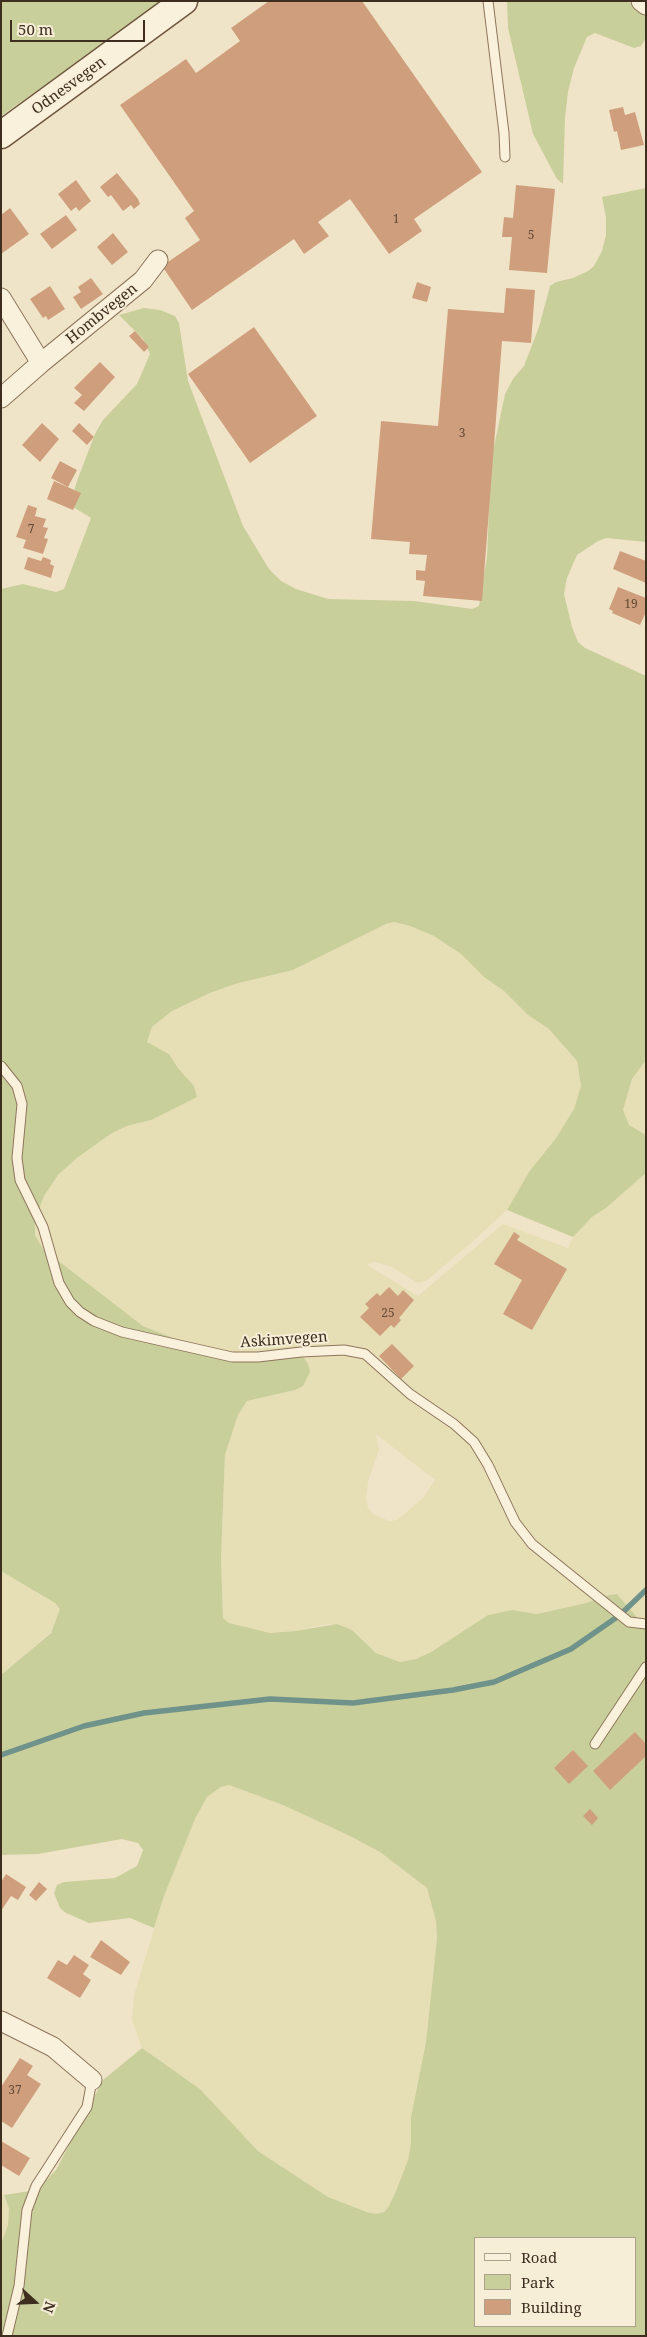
<!DOCTYPE html>
<html>
<head>
<meta charset="utf-8">
<style>
	body { margin:0 }
	#map { position:relative; width:647px; height:2337px; overflow:hidden; background:#f0e4c8; font-family:"Noto Serif",serif }
	canvas { display:block }
	.frame { position:absolute; inset:0; border:2px solid #3d2e20; pointer-events:none }
	.legend { position:absolute; left:474px; top:2237px; width:162px; height:90px; box-sizing:border-box; background:#f7eed8; border:1px solid #ada18e; margin:0; padding:6px 9px; list-style:none; font-size:15px; color:#3d2e20 }
	.legend li { display:flex; align-items:center; gap:10px; height:25px }
	.legend b { width:25px; border:1px solid #ada18e }
	.north { position:absolute; left:10px; top:2277px; width:50px; height:50px; -webkit-text-stroke:4px #f7eed8; paint-order:stroke; rotate:110deg; font-size:14px; font-weight:700; line-height:20px; text-align:center; color:#3d2e20 }
	.north::after { content:''; display:block; margin:auto; width:18px; height:22px; background:#3d2e20; clip-path:polygon(50% 0,100% 100%,50% 72%,0 100%) }
	.scale { position:absolute; left:10px; top:20px; width:135px; height:22px; box-sizing:border-box; border:2px solid #3d2e20; border-top:0; padding-left:6px; font-size:15px; line-height:18px; white-space:nowrap; color:#3d2e20; -webkit-text-stroke:4px #f7eed8; paint-order:stroke }
</style>
</head>
<body>
<div id="map">
<canvas width="647" height="2337"></canvas>
<div class="frame"></div>
<ul class="legend">
<li><b style="height:6px;background:#faf1dc"></b>Road</li>
<li><b style="height:14px;background:#c9cf9b"></b>Park</li>
<li><b style="height:14px;background:#cf9f7d"></b>Building</li>
</ul>
<div class="north">N</div>
<div class="scale">50 m</div>
</div>
<script>
const c = document.querySelector('canvas').getContext('2d');
c.lineJoin = 'round';
function paint(path, color) {
  c.fillStyle = color;
  c.fill(path, 'evenodd');
}
function shape(rows) {
  const path = new Path2D();
  for (const r of rows) {
    path.moveTo(r[0], r[1]);
    for (let i = 2; i < r.length; i += 2) path.lineTo(r[i], r[i + 1]);
  }
  return path;
}
function strokePath(path, color, width, dash) {
  c.strokeStyle = color;
  c.lineWidth = width;
  c.lineCap = dash ? 'butt' : 'round';
  c.setLineDash(dash || []);
  c.stroke(path);
}
function drawText(font, color, halo, rows, align = 'center') {
  c.font = font + ' "Noto Serif",serif';
  c.lineWidth = 4;
  c.setLineDash([]);
  c.textBaseline = 'middle';
  c.strokeStyle = halo;
  c.fillStyle = color;
  for (const [text, x, y, turn = 0] of rows) {
    c.save();
    c.translate(x, y);
    c.rotate((+turn || 0) * Math.PI / 180);
    c.textAlign = isNaN(turn) ? turn : align;
    if (halo) c.strokeText(text, 0, 0);
    c.fillText(text, 0, 0);
    c.restore();
  }
}
paint(shape([
	[394,922,410,926,434,936,461,954,484,977,504,991,528,1015,549,1029,577,1061,581,1086,574,1109,556,1138,529,1172,507,1210,471,1243,426,1281,418,1283,390,1266,374,1262,367,1265,418,1296,503,1224,568,1248,573,1237,592,1217,606,1208,646,1173,646,1628,617,1594,609,1595,586,1603,537,1614,512,1610,488,1615,431,1652,416,1659,400,1662,376,1653,352,1630,328,1624,295,1631,270,1633,229,1623,223,1618,221,1559,225,1455,238,1415,247,1401,295,1390,278,1353,246,1362,229,1360,143,1326,43,1249,35,1235,35,1219,44,1196,58,1175,77,1158,112,1133,127,1126,151,1120,194,1086,178,1068,169,1054,147,1042,152,1027,172,1011,210,993,235,984,293,970,386,924],
	[376,1434,435,1480,423,1498,397,1520,389,1521,373,1514,368,1507,366,1499,368,1482,379,1450],
	[646,1060,646,1135,629,1125,623,1110,632,1079],
	[1,1571,55,1603,61,1609,51,1632,1,1675],
	[229,1785,283,1805,350,1836,380,1852,427,1888,436,1921,437,1938,426,2042,411,2117,411,2143,408,2160,396,2191,389,2206,384,2212,376,2214,367,2212,328,2197,258,2151,200,2089,142,2048,132,2020,134,1995,164,1896,195,1819,207,1797,221,1787],
	[1,2191,9,2209,8,2225,1,2244]
]), '#e6deb5');
paint(shape([
	[1,1,164,1,100,49,71,67,1,116],
	[507,1,627,1,646,13,646,38,641,46,634,48,595,33,587,37,574,68,568,92,565,118,563,184,557,179,533,134,508,28],
	[646,188,646,542,606,538,598,541,577,555,567,578,564,594,572,627,578,642,585,648,646,676,646,1060,632,1079,623,1110,629,1125,646,1135,646,1173,606,1208,592,1217,573,1237,507,1210,529,1172,556,1138,574,1109,581,1086,577,1061,549,1029,528,1015,504,991,484,977,461,954,434,936,410,926,394,922,386,924,293,970,235,984,210,993,172,1011,152,1027,147,1042,169,1054,178,1068,194,1086,197,1097,151,1120,127,1126,112,1133,77,1158,58,1175,44,1196,35,1219,35,1235,43,1249,143,1326,229,1360,246,1362,287,1352,303,1357,308,1364,310,1372,303,1386,295,1390,247,1401,238,1415,225,1455,221,1559,223,1618,229,1623,270,1633,295,1631,337,1624,352,1630,376,1653,400,1662,416,1659,431,1652,488,1615,512,1610,537,1614,586,1603,609,1595,617,1594,646,1628,646,2336,1,2336,1,2244,8,2225,9,2209,4,2195,30,2191,38,2188,56,2170,103,2080,142,2048,200,2089,258,2151,328,2197,367,2212,376,2214,384,2212,389,2206,396,2191,408,2160,411,2143,411,2117,426,2042,437,1938,436,1921,427,1888,380,1852,350,1836,283,1805,229,1785,221,1787,207,1797,195,1819,164,1896,154,1928,130,1918,89,1923,66,1913,60,1908,54,1893,57,1885,64,1882,115,1878,137,1866,143,1850,138,1843,122,1839,38,1854,1,1855,1,1675,51,1633,60,1609,55,1603,1,1571,1,589,23,584,56,592,64,589,91,518,70,505,77,481,95,434,103,420,137,384,150,354,143,339,119,315,144,308,160,310,175,316,179,323,188,381,243,526,269,569,281,581,296,589,328,599,414,601,472,609,479,606,487,557,491,461,505,394,513,379,524,366,539,327,550,286,556,282,573,278,588,271,594,266,602,251,606,235,606,218,602,197],
	[476,2238,636,2238,636,2326,476,2326]
]), '#c9cf9b');
strokePath(shape([
	[1,1755,84,1726,144,1713,270,1699,353,1703,453,1690,494,1682,571,1649,620,1615,646,1590]
]), '#6f938a', 5.5);
paint(shape([
	[269,1,362,1,482,172,414,219,422,231,389,254,350,199,318,222,329,236,304,254,294,239,192,310,162,266,200,240,185,218,194,211,120,105,186,59,196,73,240,41,231,28],
	[623,107,625,115,635,112,644,145,621,150,617,131,614,132,609,110],
	[117,173,138,199,140,204,134,209,131,205,123,211,111,195,108,197,100,187],
	[76,180,91,201,79,211,76,207,71,211,58,194],
	[516,185,555,189,547,273,509,270,512,237,502,237,504,217,513,218],
	[10,208,29,234,1,254,1,215],
	[66,215,77,230,52,249,40,234],
	[113,233,128,252,112,265,97,247],
	[91,278,103,294,81,309,73,297,81,292,78,287],
	[417,282,431,287,427,302,412,298],
	[50,286,65,309,48,320,46,316,43,318,30,299],
	[506,288,535,290,531,343,502,341,482,601,423,596,425,581,416,580,416,570,425,571,427,555,409,554,410,542,371,539,381,421,438,426,448,309,504,313],
	[254,327,317,416,250,463,188,374],
	[135,331,149,347,144,352,129,336],
	[100,362,115,377,84,411,74,403,82,395,74,388],
	[42,423,59,439,40,462,22,445],
	[79,423,94,437,87,445,72,431],
	[60,461,77,470,68,487,51,478],
	[54,481,81,493,73,510,47,499],
	[28,505,37,508,35,516,46,519,43,527,48,528,44,538,48,539,43,554,23,548,26,540,16,537],
	[620,551,646,561,646,583,613,569],
	[28,557,41,561,43,557,51,560,50,564,54,566,51,578,24,569],
	[618,587,646,598,646,612,640,625,612,613,613,611,609,609],
	[514,1232,520,1236,517,1240,567,1269,532,1330,503,1314,522,1280,494,1264],
	[389,1287,398,1296,403,1290,414,1300,399,1318,401,1320,394,1328,391,1325,380,1336,360,1317,369,1308,365,1304,377,1293,380,1296],
	[392,1344,414,1366,401,1379,379,1356],
	[635,1732,646,1744,646,1756,610,1790,593,1771],
	[573,1750,588,1766,569,1784,554,1768],
	[590,1809,598,1818,592,1825,583,1816],
	[6,1874,26,1887,18,1900,11,1896,1,1911,1,1882],
	[39,1882,47,1889,36,1901,29,1895],
	[101,1940,130,1962,121,1975,90,1957],
	[74,1955,89,1965,83,1974,91,1980,80,1998,47,1978,58,1960,67,1965],
	[20,2058,33,2066,27,2075,41,2084,12,2128,1,2121,1,2087],
	[1,2141,30,2158,19,2176,1,2165]
]), '#cf9f7d');
const lane = shape([
	[488,1,504,133,505,157],
	[1,1066,17,1086,22,1104,17,1158,20,1180,43,1227,59,1283,70,1302,80,1312,94,1321,122,1332,232,1357,258,1357,301,1352,344,1350,365,1354,410,1394,454,1424,474,1442,488,1465,515,1522,532,1544,629,1622,646,1624],
	[595,1744,646,1667],
	[7,2336,19,2286,27,2210,36,2186,87,2107,92,2080]
]);
const street = shape([
	[641,1,646,5],
	[1,298,41,363],
	[1,398,41,363,143,280,158,260],
	[1,2021,53,2047,92,2080]
]);
const secondary = shape([
	[1,135,184,1]
]);
strokePath(lane, '#8d765c', 11);
strokePath(street, '#8d765c', 21);
strokePath(secondary, '#6f573f', 29);
strokePath(lane, '#faf1dc', 9);
strokePath(street, '#faf1dc', 19);
strokePath(secondary, '#faf1dc', 26);
drawText('12px', '#624a37', null, [
	["1",396,220],
	["5",531,236],
	["3",462,434],
	["7",31,530],
	["19",631,605],
	["25",388,1314],
	["37",15,2091]
]);
drawText('15px', '#3d2e20', '#f7eed8', [
	["Odnesvegen",69,86,-36],
	["Hombvegen",102,314,-39],
	["Askimvegen",284,1340,-4]
]);
</script>
</body>
</html>
